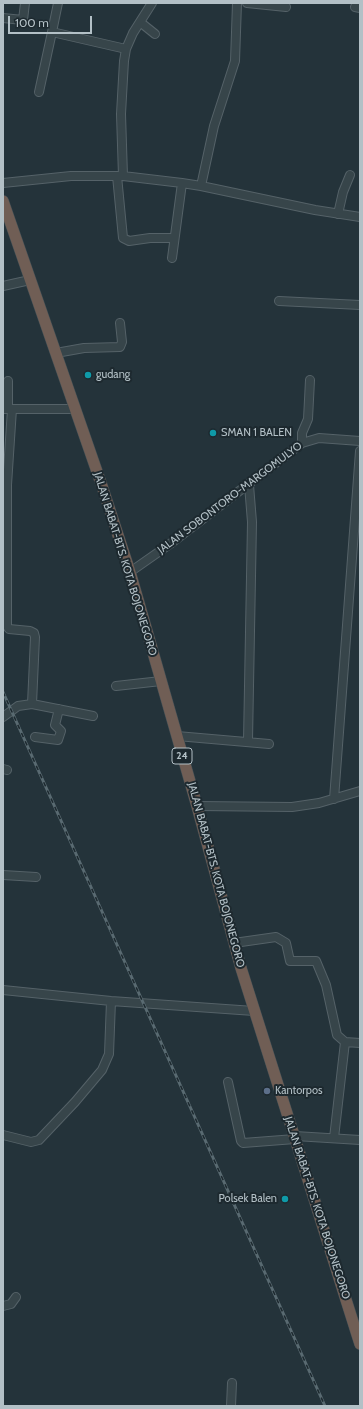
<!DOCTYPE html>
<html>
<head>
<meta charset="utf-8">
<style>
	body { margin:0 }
	#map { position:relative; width:363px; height:1409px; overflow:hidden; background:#24333a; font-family:Cabin,sans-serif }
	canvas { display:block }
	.frame { position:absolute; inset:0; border:4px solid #b3c0c6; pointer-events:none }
	.scale { position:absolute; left:8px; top:16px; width:84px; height:18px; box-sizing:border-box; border:2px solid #b3c0c6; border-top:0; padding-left:5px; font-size:12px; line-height:14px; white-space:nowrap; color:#b3c0c6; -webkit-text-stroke:3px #1d292f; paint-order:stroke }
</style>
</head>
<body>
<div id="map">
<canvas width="363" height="1409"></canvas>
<div class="frame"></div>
<div class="scale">100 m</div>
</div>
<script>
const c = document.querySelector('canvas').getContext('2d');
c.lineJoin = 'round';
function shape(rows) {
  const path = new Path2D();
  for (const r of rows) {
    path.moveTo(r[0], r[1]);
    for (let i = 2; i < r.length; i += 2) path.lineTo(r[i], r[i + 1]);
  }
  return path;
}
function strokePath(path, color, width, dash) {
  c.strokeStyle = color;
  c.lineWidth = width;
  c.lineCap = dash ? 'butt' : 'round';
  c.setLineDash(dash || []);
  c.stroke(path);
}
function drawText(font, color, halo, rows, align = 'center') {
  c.font = font + ' Cabin,sans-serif';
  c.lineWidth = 4;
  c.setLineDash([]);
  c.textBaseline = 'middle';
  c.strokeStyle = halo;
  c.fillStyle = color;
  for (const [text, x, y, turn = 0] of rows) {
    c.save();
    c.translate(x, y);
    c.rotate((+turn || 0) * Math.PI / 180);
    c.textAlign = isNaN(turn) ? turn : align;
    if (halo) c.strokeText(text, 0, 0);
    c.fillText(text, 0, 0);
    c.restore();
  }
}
const minor = shape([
	[58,3,52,32,126,49],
	[247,3,286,7],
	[355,7,360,8],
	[3,18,23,20,25,3],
	[140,22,155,34],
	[39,92,52,32],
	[117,176,123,238,129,241,150,238,174,238],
	[123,176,182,183,172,258],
	[3,183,71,176,123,176,121,114,124,61,126,49,133,33,152,3],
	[182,183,201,186,214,126,235,61,237,3],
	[201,186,315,210,360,217],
	[338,214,343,192,350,175],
	[3,286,30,280],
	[279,301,360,305],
	[56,353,84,348,120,347,122,342,120,323],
	[3,409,74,409],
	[8,409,8,381],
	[302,443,302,433,308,419,310,380],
	[130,572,170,544,302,443,319,438,360,441],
	[116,686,161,681],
	[32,704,93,716],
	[3,717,18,706,32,704,35,637,34,633,30,631,9,629,7,626,7,485,12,409],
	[177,736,269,744],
	[35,737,58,740,61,731,55,725,59,709],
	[248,741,252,522,249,485],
	[3,769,7,770],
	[334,799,360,451],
	[197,806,292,807,319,803,360,791],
	[3,875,36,877],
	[234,943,276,937,286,943,290,961,316,961,326,985,337,1035,345,1042,334,1138],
	[3,990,111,1001,254,1011],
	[345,1042,360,1043],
	[228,1082,241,1141,243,1143,295,1139],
	[3,1135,31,1142,39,1140,75,1102,102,1070,109,1054,111,1001],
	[295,1136,360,1140],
	[3,1306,11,1304,16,1297],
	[231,1406,232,1383]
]);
const highway = shape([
	[3,201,102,486,130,572,197,806,241,968,360,1344]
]);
strokePath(minor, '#556268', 10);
strokePath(highway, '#424f55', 12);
strokePath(minor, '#37454a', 8);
strokePath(highway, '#705e55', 11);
const rail = shape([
	[3,692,325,1406]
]);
strokePath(rail, '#596a71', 3);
strokePath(rail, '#1d292f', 1.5, [4.5]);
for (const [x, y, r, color] of [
	[88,375,4,"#0f9aa8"],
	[213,433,4,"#0f9aa8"],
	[267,1091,4,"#5c6f8a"],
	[285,1199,4,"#0f9aa8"]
]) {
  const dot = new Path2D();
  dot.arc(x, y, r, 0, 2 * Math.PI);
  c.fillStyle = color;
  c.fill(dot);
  strokePath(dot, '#1d292f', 1.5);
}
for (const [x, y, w] of [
	[182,756,20]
]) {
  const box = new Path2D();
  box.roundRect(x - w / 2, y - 8, w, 16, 3);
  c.fillStyle = '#1d292f';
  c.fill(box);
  strokePath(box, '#b3c0c6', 1);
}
drawText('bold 10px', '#b3c0c6', null, [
	["24",182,756]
]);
drawText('11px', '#b3c0c6', '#1d292f', [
	["gudang",96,375],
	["SMAN 1 BALEN",221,433],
	["Kantorpos",275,1091],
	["Polsek Balen",277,1199,"right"]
], 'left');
drawText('11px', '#b3c0c6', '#1d292f', [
	["JALAN SOBONTORO-MARGOMULYO",230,498,-37],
	["JALAN BABAT-BTS. KOTA BOJONEGORO",125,564,73],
	["JALAN BABAT-BTS. KOTA BOJONEGORO",216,875,75],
	["JALAN BABAT-BTS. KOTA BOJONEGORO",317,1208,72]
]);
</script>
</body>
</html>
